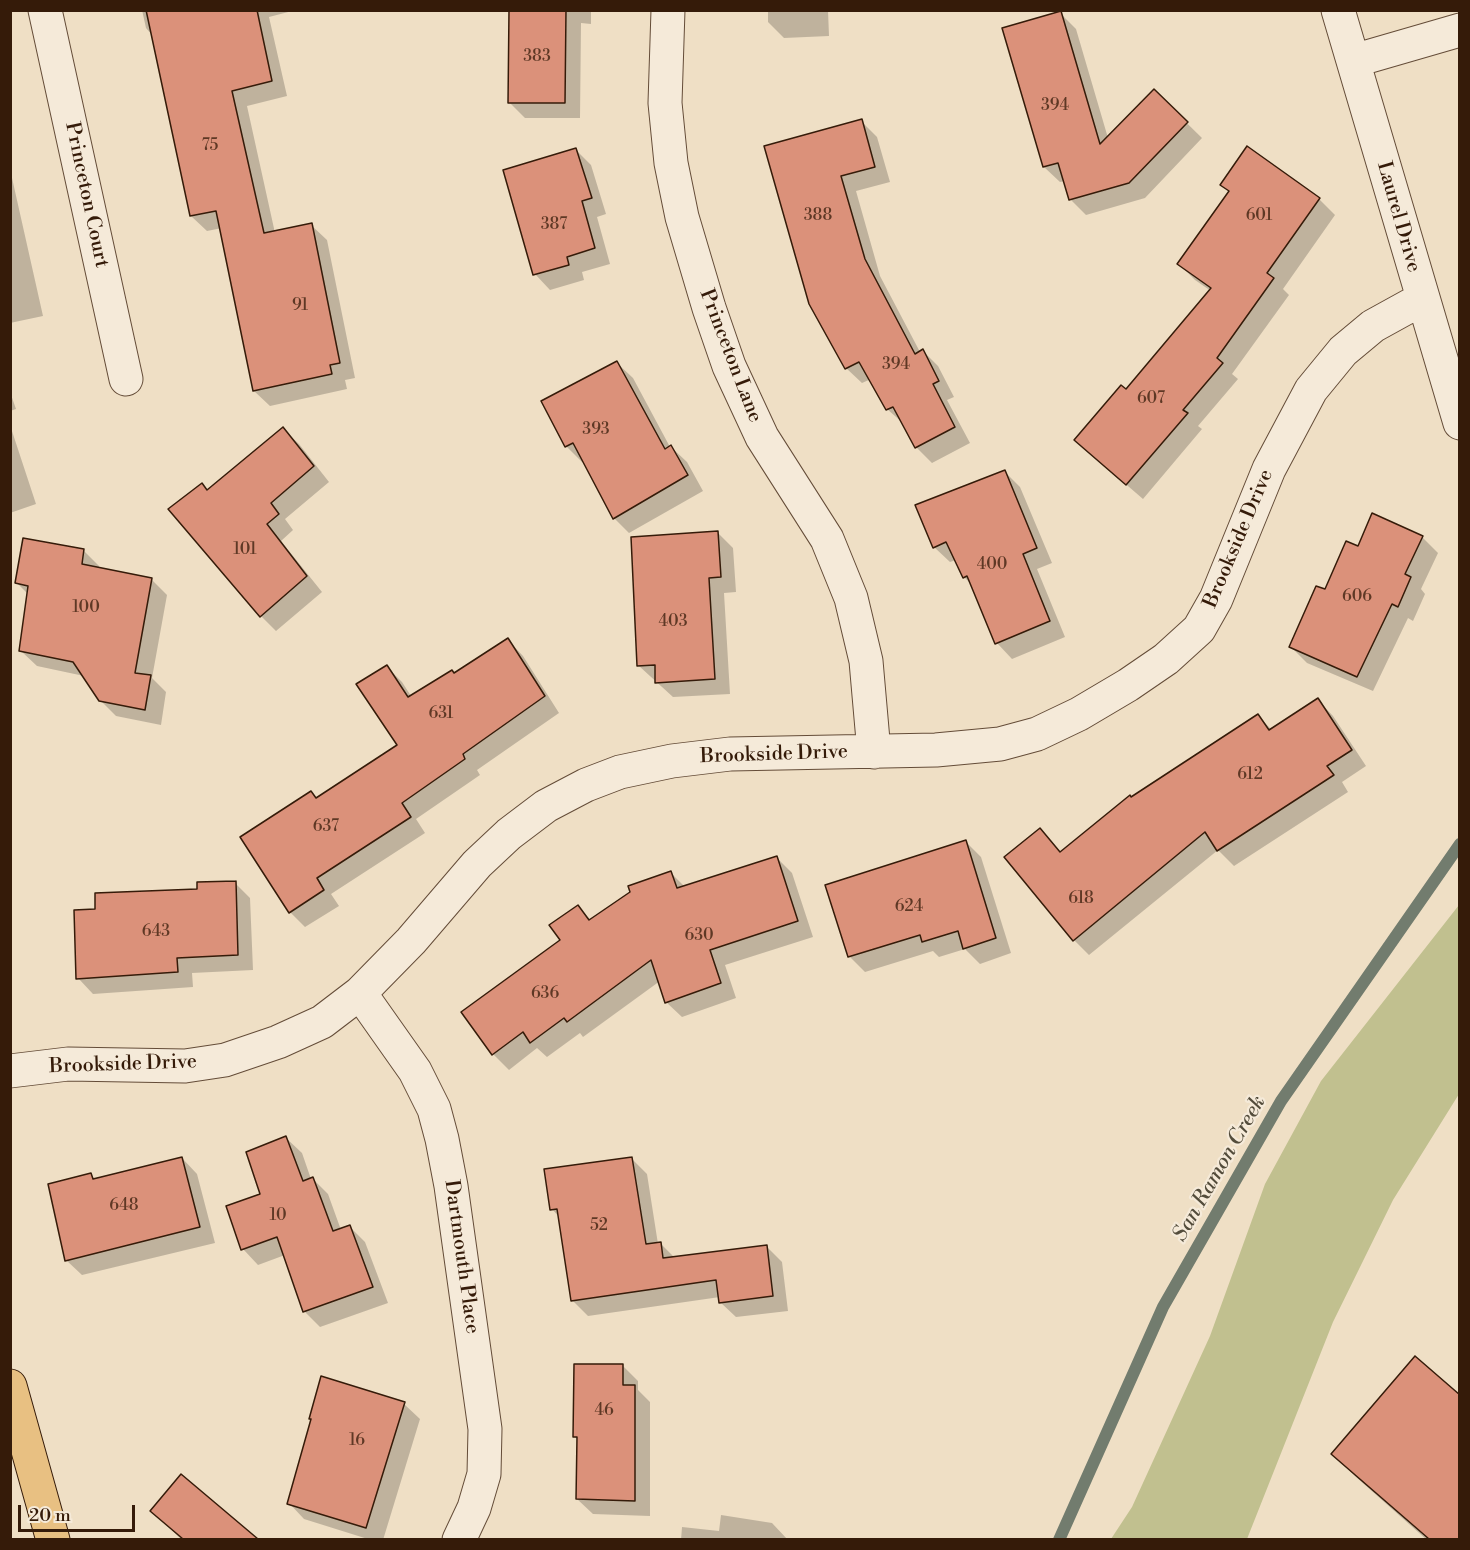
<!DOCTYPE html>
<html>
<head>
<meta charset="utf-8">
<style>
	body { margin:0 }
	#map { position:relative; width:1470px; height:1550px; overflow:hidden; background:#efdfc5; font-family:"Libre Bodoni",serif }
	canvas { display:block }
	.frame { position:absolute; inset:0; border:12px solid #351b09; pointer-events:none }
	.scale { position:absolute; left:18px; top:1505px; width:117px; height:27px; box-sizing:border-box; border:3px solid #351b09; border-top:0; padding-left:8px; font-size:18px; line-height:21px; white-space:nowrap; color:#351b09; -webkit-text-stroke:4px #f5ead9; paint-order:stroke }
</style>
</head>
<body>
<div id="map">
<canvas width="1470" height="1550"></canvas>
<div class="frame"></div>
<div class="scale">20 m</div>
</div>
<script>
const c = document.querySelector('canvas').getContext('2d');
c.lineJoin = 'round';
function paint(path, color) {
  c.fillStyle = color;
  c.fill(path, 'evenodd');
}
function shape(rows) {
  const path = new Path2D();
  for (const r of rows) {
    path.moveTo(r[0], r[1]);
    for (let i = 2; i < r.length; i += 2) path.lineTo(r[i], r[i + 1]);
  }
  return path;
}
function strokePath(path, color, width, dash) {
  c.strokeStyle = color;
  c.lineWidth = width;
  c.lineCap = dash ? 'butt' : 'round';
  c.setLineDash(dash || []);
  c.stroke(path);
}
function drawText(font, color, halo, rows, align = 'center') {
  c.font = font + ' "Libre Bodoni",serif';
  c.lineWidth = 4.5;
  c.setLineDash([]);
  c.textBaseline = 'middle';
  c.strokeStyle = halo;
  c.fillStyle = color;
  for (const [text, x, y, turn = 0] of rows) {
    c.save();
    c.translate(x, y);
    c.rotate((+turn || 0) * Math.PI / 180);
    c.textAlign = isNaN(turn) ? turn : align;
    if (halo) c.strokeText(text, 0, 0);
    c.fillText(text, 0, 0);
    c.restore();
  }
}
paint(shape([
	[1459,905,1459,1094,1393,1200,1333,1322,1247,1539,1111,1539,1132,1507,1210,1336,1265,1184,1321,1081]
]), '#c1c08f');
paint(shape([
	[142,10,296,10,269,17,287,96,247,106,275,233,311,225,327,240,355,378,345,380,347,389,270,406,254,391,222,228,207,231,191,216,152,35,146,28],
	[511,10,591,10,591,24,581,23,580,118,525,118,510,103],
	[768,10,828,10,829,36,784,38,768,22],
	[1060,13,1076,29,1108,138,1154,91,1202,138,1145,198,1086,215,1070,199,1065,181,1060,182,1044,167],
	[861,121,877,137,890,182,856,191,880,276,920,352,923,351,938,366,954,397,947,400,970,443,932,463,917,448,904,424,887,409,871,379,862,383,846,368,766,148],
	[1248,148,1319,199,1335,215,1283,289,1289,295,1232,374,1238,379,1198,426,1202,429,1143,499,1092,455,1076,440,1126,391,1211,291,1195,280,1179,264,1230,192,1222,185],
	[576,150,591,165,606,214,597,217,610,264,582,272,584,280,550,290,535,274],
	[10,169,43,316,10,323],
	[617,363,633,378,670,447,671,447,687,462,703,491,629,533,614,518,584,461,582,462,566,446,543,401],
	[10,392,16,409,10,411],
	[10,425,36,504,10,513],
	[283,429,299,444,329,482,285,519,293,530,281,541,322,592,276,631,261,616,202,485,208,491],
	[1005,472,1020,487,1052,563,1037,569,1065,637,1012,659,997,643,972,585,964,577,956,560,950,562,934,547],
	[1373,515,1422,537,1438,553,1421,589,1425,594,1413,621,1408,618,1373,691,1307,663,1291,647,1326,591,1359,548],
	[718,533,733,548,736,592,724,593,730,694,673,697,639,666],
	[83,550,99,566,99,569,151,579,167,595,152,678,166,692,161,725,116,716,100,700,84,676,37,666,21,651,29,595,16,582],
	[508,640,523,656,559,713,477,770,480,775,416,819,425,833,331,894,339,906,305,927,290,912,317,799,399,746,387,667,402,682,411,696,454,674],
	[1318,700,1333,716,1366,766,1342,782,1348,792,1234,866,1218,850,1089,955,1074,940,1040,830,1061,853,1258,716,1272,730],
	[966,842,981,857,1011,953,980,964,965,949,939,957,933,951,865,972,849,956],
	[776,857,792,873,813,937,725,965,736,998,682,1017,666,1002,660,981,583,1037,580,1033,547,1057,537,1048,509,1070,493,1054,463,1012,562,940,577,907,591,920,671,873,685,887],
	[235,883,250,898,253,970,192,973,193,987,93,994,78,978,96,910],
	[286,1138,302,1153,311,1179,313,1179,328,1194,341,1230,350,1227,365,1242,388,1303,320,1327,304,1311,285,1255,258,1265,243,1249,261,1194],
	[182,1158,197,1174,215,1243,82,1275,66,1260,91,1175,95,1179],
	[632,1159,647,1174,658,1244,660,1243,675,1258,766,1246,782,1262,788,1311,736,1317,720,1302,720,1297,588,1316,572,1300,560,1218,552,1209],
	[623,1366,638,1381,638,1390,650,1402,650,1516,593,1514,577,1499,579,1441,575,1437],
	[1460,1397,1460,1540,1427,1540,1356,1477,1333,1454],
	[404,1404,420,1419,383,1540,371,1540,304,1519,289,1503],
	[152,1511,241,1527,253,1540,182,1540],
	[721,1515,772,1523,788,1540,681,1540,682,1527,719,1531]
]), '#0003');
strokePath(shape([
	[1059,1540,1163,1307,1281,1101,1460,844]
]), '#727c6e', 12);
const building = shape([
	[146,10,257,10,272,81,232,91,264,233,312,223,340,363,330,365,332,374,253,391,216,211,190,216,146,10],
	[509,10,566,10,565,103,508,103,509,10],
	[1061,11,1100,144,1154,89,1188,122,1129,183,1069,200,1058,163,1043,167,1002,28,1061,11],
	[862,119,875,167,841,176,865,259,915,354,923,349,939,381,933,384,955,427,915,448,893,407,886,410,859,362,845,369,809,304,764,146,862,119],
	[1247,146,1320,198,1267,273,1274,278,1217,358,1223,363,1183,410,1188,413,1126,485,1074,440,1121,385,1126,389,1211,288,1177,264,1229,191,1220,185,1247,146],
	[576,148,592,198,582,201,595,248,567,257,569,265,533,275,503,170,576,148],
	[617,361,665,449,671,445,688,475,613,519,573,443,565,447,541,401,617,361],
	[283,427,314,466,271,503,279,514,267,524,307,576,260,617,168,509,202,483,207,490,283,427],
	[1005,470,1037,548,1023,554,1050,621,995,644,967,576,963,578,946,542,933,548,915,505,1005,470],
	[1372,513,1423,536,1405,574,1411,577,1398,607,1392,604,1357,677,1289,647,1316,586,1325,589,1346,541,1358,546,1372,513],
	[718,531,721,577,709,578,715,679,655,683,655,665,637,666,631,537,718,531],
	[23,538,84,549,82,564,152,578,135,673,151,675,145,710,99,701,73,662,19,651,28,586,15,583,23,538],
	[508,638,545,696,463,754,465,759,402,803,411,817,317,878,324,890,289,913,240,837,311,791,316,798,397,745,356,684,387,665,408,697,452,670,454,673,508,638],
	[1318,698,1352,750,1327,766,1334,775,1217,851,1205,832,1073,941,1004,857,1040,828,1060,852,1130,795,1131,797,1258,714,1269,730,1318,698],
	[966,840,996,938,963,949,958,931,922,942,920,935,848,957,825,885,966,840],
	[777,856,798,921,710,950,721,983,665,1003,651,960,567,1022,564,1018,530,1043,523,1032,492,1055,461,1012,560,940,549,925,578,905,589,920,630,892,628,886,671,871,677,888,777,856],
	[236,881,238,955,177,958,178,972,76,979,74,910,95,909,95,893,197,889,197,882,236,881],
	[286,1136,303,1181,313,1177,333,1231,350,1225,373,1287,303,1312,277,1237,241,1250,226,1206,260,1194,246,1152,286,1136],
	[182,1157,200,1227,65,1261,48,1184,91,1173,93,1179,182,1157],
	[632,1157,646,1244,661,1242,663,1258,767,1245,773,1296,719,1303,716,1280,571,1301,557,1209,550,1210,544,1169,632,1157],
	[1415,1356,1460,1395,1460,1539,1429,1539,1331,1454,1415,1356],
	[574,1364,623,1364,623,1385,635,1385,635,1501,576,1499,577,1437,573,1437,574,1364],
	[321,1376,405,1402,366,1528,287,1504,311,1419,309,1419,321,1376],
	[181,1474,258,1539,183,1539,150,1511,181,1474]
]);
paint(building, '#db917a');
strokePath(building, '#351b09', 1.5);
const minor = shape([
	[45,10,126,379],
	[668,10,665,103,671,163,682,217,709,308,729,366,762,437,827,539,851,598,866,661,874,752],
	[1338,10,1460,423],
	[1353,61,1460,30],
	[360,993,415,1071,434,1109,442,1139,451,1186,485,1429,484,1474,474,1508,459,1540],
	[10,1071,68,1064,185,1066,225,1060,278,1042,322,1022,360,993,411,941,477,864,509,834,546,806,586,785,620,772,672,761,730,754,936,750,1000,744,1037,734,1079,714,1128,685,1166,659,1199,629,1216,599,1269,469,1311,390,1343,351,1373,326,1422,299]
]);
const major = shape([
	[10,1386,53,1540]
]);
strokePath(minor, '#644c38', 35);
strokePath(major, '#351b09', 35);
strokePath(minor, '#f5ead9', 33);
strokePath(major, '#e8c082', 33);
drawText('16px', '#5e3825', null, [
	["383",537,57],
	["394",1055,106],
	["75",210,146],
	["388",818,216],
	["601",1259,216],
	["387",554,225],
	["91",300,306],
	["394",896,365],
	["607",1151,399],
	["393",596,430],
	["101",245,550],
	["400",992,565],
	["606",1357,597],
	["100",86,608],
	["403",673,622],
	["631",441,714],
	["612",1250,775],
	["637",326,827],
	["618",1081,899],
	["624",909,907],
	["643",156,932],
	["630",699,936],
	["636",545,994],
	["648",124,1206],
	["10",278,1216],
	["52",599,1226],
	["46",604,1411],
	["16",357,1441]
]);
drawText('20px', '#351b09', '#f5ead9', [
	["Princeton Court",86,195,78],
	["Laurel Drive",1398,217,74],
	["Princeton Lane",730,356,69],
	["Brookside Drive",1239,539,-67],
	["Brookside Drive",774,755,-2],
	["Brookside Drive",123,1065,-2],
	["Dartmouth Place",461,1257,82]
]);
drawText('italic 21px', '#534c3b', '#f5ead9', [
	["San Ramon Creek",1220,1169,-60]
]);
</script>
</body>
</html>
